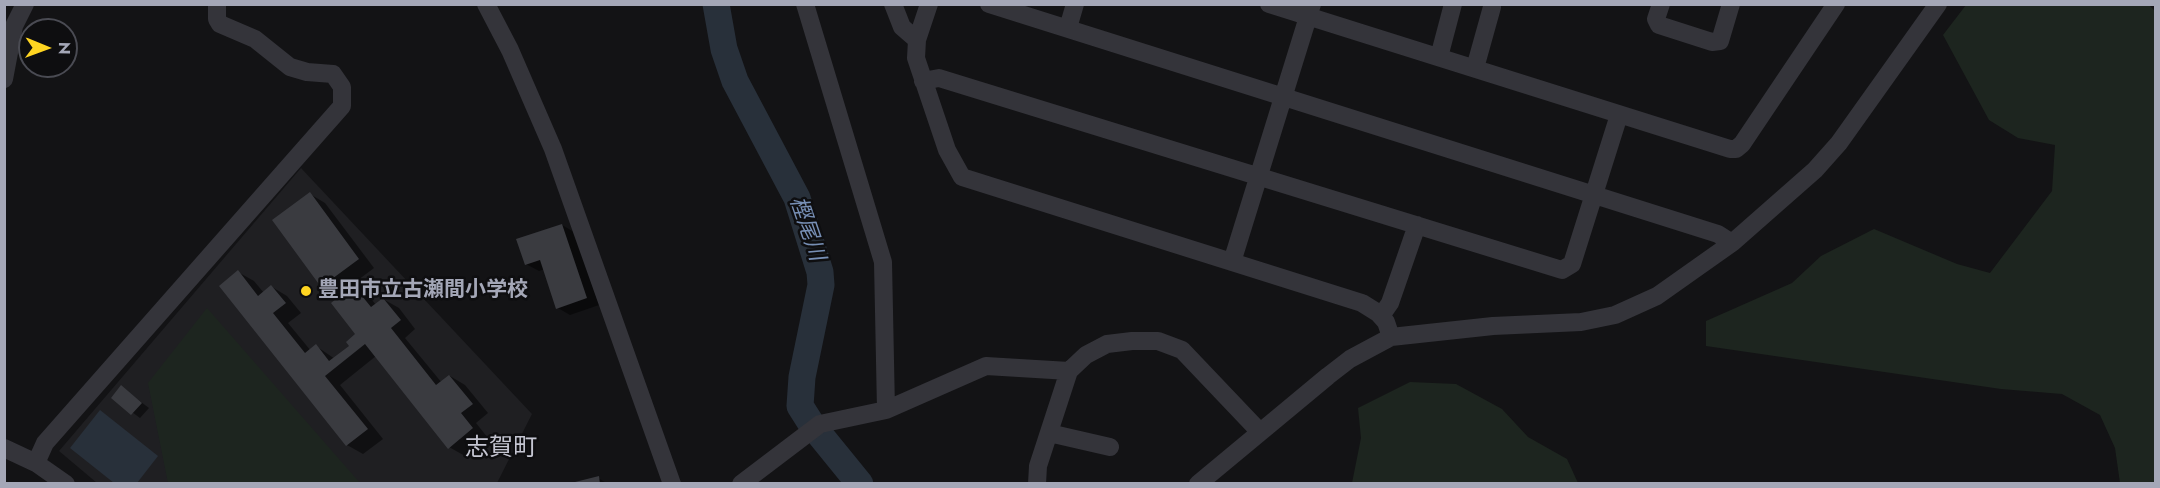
<!DOCTYPE html>
<html>
<head>
<meta charset="utf-8">
<style>
	body { margin:0 }
	#map { position:relative; width:2160px; height:488px; overflow:hidden; background:#131315; font-family:Jost,sans-serif }
	canvas { display:block }
	.frame { position:absolute; inset:0; border:6px solid #a4a7b7; pointer-events:none }
	.north { position:absolute; left:18px; top:18px; width:60px; height:60px; box-sizing:border-box; background:#0e0e10; border:2px solid #4a4b53; border-radius:50%; rotate:91deg; font-size:16px; font-weight:700; line-height:24px; text-align:center; color:#a4a7b7 }
	.north::after { content:''; display:block; margin:auto; width:21px; height:27px; background:#ffd521; clip-path:polygon(50% 0,100% 100%,50% 72%,0 100%) }
</style>
</head>
<body>
<div id="map">
<canvas width="2160" height="488"></canvas>
<div class="frame"></div>
<div class="north">N</div>
</div>
<script>
const c = document.querySelector('canvas').getContext('2d');
c.lineJoin = 'round';
function paint(path, color) {
  c.fillStyle = color;
  c.fill(path, 'evenodd');
}
function shape(rows) {
  const path = new Path2D();
  for (const r of rows) {
    path.moveTo(r[0], r[1]);
    for (let i = 2; i < r.length; i += 2) path.lineTo(r[i], r[i + 1]);
  }
  return path;
}
function strokePath(path, color, width, dash) {
  c.strokeStyle = color;
  c.lineWidth = width;
  c.lineCap = dash ? 'butt' : 'round';
  c.setLineDash(dash || []);
  c.stroke(path);
}
function drawText(font, color, halo, rows, align = 'center') {
  c.font = font + ' Jost,"Noto Sans JP",sans-serif';
  c.lineWidth = 5;
  c.setLineDash([]);
  c.textBaseline = 'middle';
  c.strokeStyle = halo;
  c.fillStyle = color;
  for (const [text, x, y, turn = 0] of rows) {
    c.save();
    c.translate(x, y);
    c.rotate((+turn || 0) * Math.PI / 180);
    c.textAlign = isNaN(turn) ? turn : align;
    if (halo) c.strokeText(text, 0, 0);
    c.fillText(text, 0, 0);
    c.restore();
  }
}
paint(shape([
	[301,168,532,414,497,483,97,483,59,451]
]), '#1f1f22');
paint(shape([
	[2149,5,2156,12,2155,483,2120,483,2115,448,2100,415,2062,394,2001,389,1706,346,1706,321,1792,283,1821,256,1874,229,1957,264,1990,273,2052,191,2055,145,2018,138,1989,120,1943,35,1966,5],
	[207,308,360,483,168,483,148,383],
	[1410,382,1456,384,1502,409,1528,437,1567,459,1578,483,1352,483,1361,438,1358,408]
]), '#1d251f');
paint(shape([
	[100,410,158,456,137,483,114,483,70,448]
]), '#28303a');
paint(shape([
	[310,194,325,203,374,268,338,295,322,286],
	[562,225,574,232,599,305,570,315,558,308,545,269,539,271,526,264],
	[238,272,254,281,264,293,272,287,287,296,301,313,288,323,311,351,316,346,335,359,351,346,357,334,354,287,369,296,376,305,383,299,399,308,415,329,405,338,442,383,450,376,465,385,488,413,476,423,488,438,465,456,449,447,376,356,340,385,383,439,363,454,347,445,221,287],
	[121,387,149,408,140,418,113,398],
	[598,478,608,484,575,484]
]), '#0007');
strokePath(shape([
	[716,4,724,49,735,81,797,198,820,272,821,285,802,377,800,406,812,425,860,484]
]), '#28303a', 27);
paint(shape([
	[310,192,359,259,321,287,272,220],
	[562,224,587,298,556,309,540,260,525,265,516,239],
	[238,270,258,296,271,285,286,303,273,313,305,353,316,344,329,361,349,346,346,342,355,334,331,303,353,285,371,307,383,298,401,320,391,328,436,385,449,375,473,404,461,413,473,428,448,449,365,344,325,376,368,429,346,446,219,286],
	[121,385,142,403,131,415,111,398],
	[599,476,600,484,571,484,571,483]
]), '#3a3b40');
strokePath(shape([
	[486,4,510,50,553,149,672,484],
	[805,4,883,262,886,410],
	[893,4,902,27,917,40],
	[929,4,917,40,916,58,947,150,962,177,1362,303,1378,313,1386,322,1391,337],
	[989,4,1718,234,1732,243],
	[1269,4,1730,149,1736,149,1742,144,1836,4],
	[1661,4,1656,19,1659,25,1712,42,1720,41,1731,4],
	[1068,28,1075,4],
	[1439,57,1453,4],
	[1475,68,1492,7],
	[4,79,14,26,25,4],
	[923,81,939,78,1562,270,1572,264,1619,115],
	[1232,262,1312,4],
	[1381,316,1390,303,1417,225],
	[1049,433,1110,447],
	[4,448,36,463,66,484],
	[36,463,45,443,342,106,342,87,333,74,307,72,290,67,255,39,220,24,217,19,217,4],
	[741,484,820,424,886,410,986,366,1069,371],
	[1037,484,1038,466,1069,371,1086,355,1107,344,1132,341,1158,341,1182,350,1260,432],
	[1198,484,1328,376,1350,359,1391,337,1493,326,1581,322,1615,315,1657,296,1732,243,1815,170,1839,143,1938,4]
]), '#34343a', 18);
for (const [x, y, r, color] of [
	[306,291,6,"#ffd521"]
]) {
  const dot = new Path2D();
  dot.arc(x, y, r, 0, 2 * Math.PI);
  c.fillStyle = color;
  c.fill(dot);
  strokePath(dot, '#0e0e10', 2);
}
drawText('bold 21px', '#a4a7b7', '#0e0e10', [
	["豊田市立古瀬間小学校",318,291]
], 'left');
drawText('italic 22px', '#778fb5', '#0e0e10', [
	["樫尾川",806,229,71]
]);
drawText('24px', '#c5c6d2', '#0e0e10', [
	["志賀町",501,449]
]);
</script>
</body>
</html>
